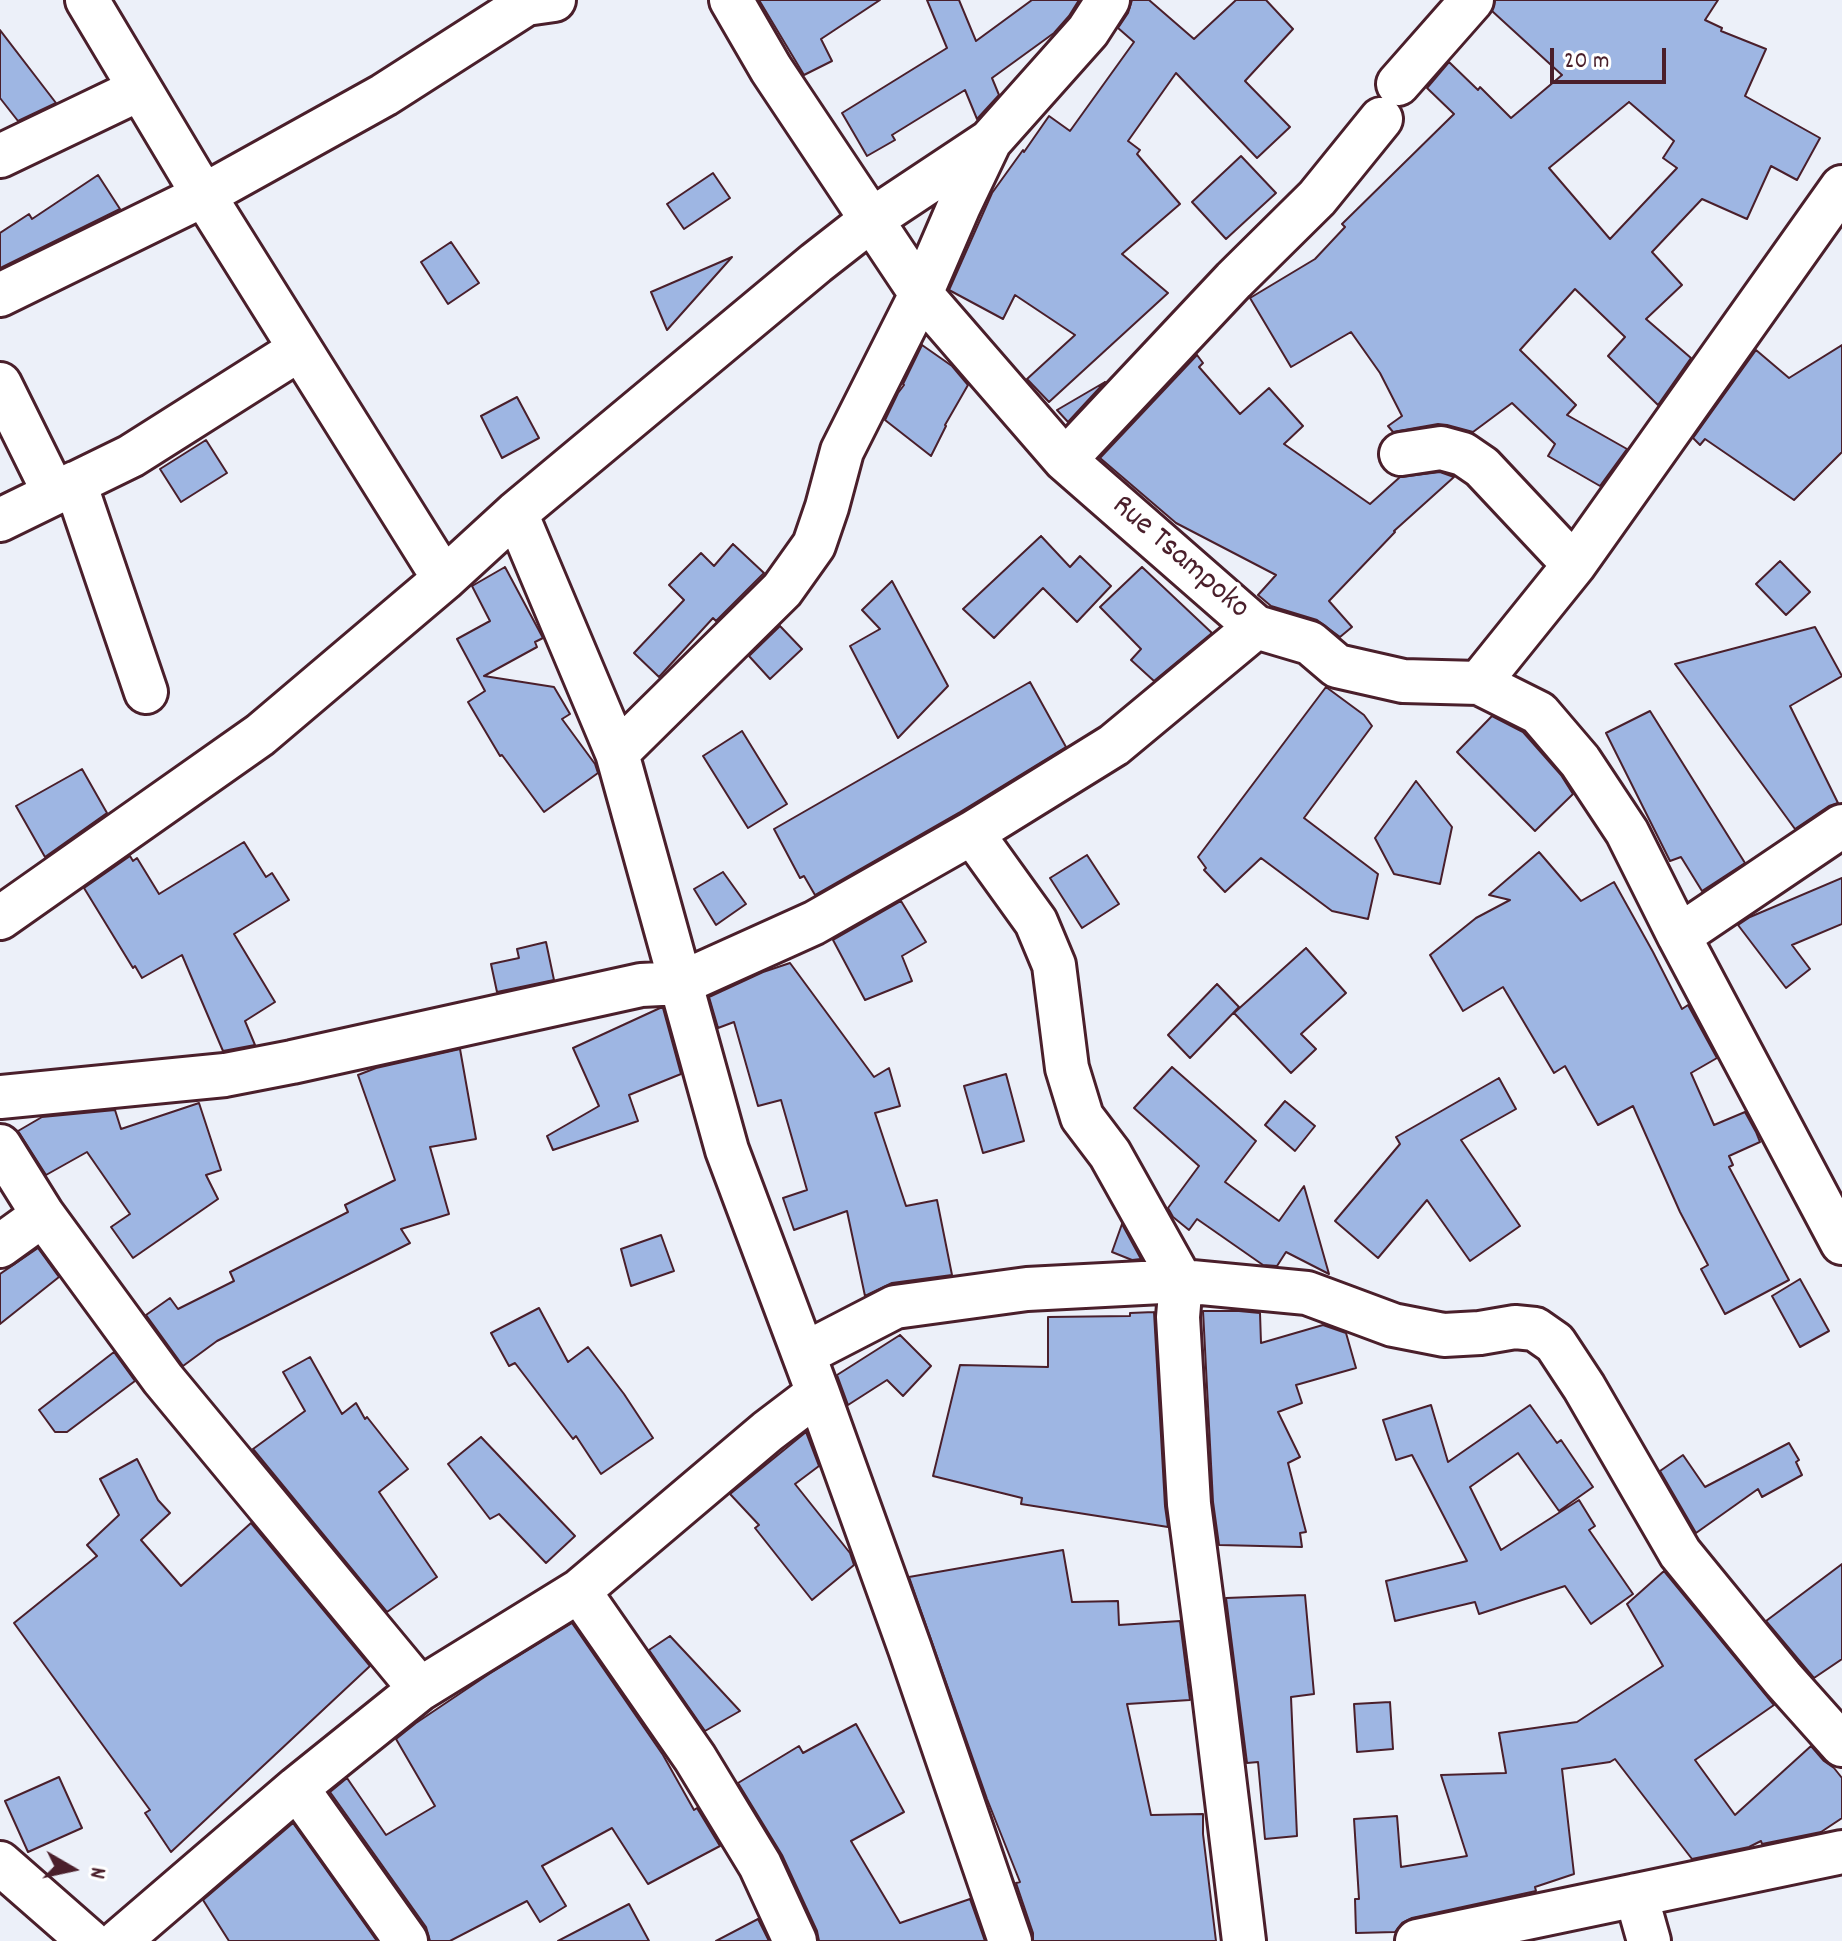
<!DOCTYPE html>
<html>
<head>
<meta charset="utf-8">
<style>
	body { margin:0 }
	#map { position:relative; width:1842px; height:1941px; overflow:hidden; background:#ecf0f9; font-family:Dekko,sans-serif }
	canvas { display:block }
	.north { position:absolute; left:32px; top:1829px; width:80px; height:80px; -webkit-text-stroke:6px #fff; paint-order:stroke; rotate:99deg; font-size:22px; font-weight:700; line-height:32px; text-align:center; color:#4a1f2b }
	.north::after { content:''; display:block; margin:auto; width:28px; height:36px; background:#4a1f2b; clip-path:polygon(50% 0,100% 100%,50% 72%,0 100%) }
	.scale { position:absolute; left:1550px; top:48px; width:116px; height:36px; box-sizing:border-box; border:4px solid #4a1f2b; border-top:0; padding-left:10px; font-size:24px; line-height:28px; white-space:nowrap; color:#4a1f2b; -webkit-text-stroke:6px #fff; paint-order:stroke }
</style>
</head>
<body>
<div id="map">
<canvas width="1842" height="1941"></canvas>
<div class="north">N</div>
<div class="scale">20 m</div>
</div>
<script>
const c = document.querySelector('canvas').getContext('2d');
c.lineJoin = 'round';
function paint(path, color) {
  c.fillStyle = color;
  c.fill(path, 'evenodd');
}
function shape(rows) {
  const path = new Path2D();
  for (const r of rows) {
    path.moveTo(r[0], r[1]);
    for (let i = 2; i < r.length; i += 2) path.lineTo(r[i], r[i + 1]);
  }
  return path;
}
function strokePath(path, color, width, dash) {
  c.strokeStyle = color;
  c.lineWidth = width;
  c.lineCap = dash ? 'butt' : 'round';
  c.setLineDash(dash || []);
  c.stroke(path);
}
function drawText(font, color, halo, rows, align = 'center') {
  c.font = font + ' Dekko,sans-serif';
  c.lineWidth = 8;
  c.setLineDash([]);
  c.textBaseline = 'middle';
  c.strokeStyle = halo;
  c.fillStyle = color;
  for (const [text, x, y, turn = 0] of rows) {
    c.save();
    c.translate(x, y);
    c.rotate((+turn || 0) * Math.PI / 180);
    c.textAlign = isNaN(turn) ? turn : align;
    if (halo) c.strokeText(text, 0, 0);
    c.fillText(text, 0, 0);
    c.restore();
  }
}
const building = shape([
	[759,0,880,0,821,39,832,61,804,75,759,0],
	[927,0,959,0,976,41,1032,0,1079,0,1069,16,1054,33,992,78,999,95,977,119,965,90,892,135,895,140,867,156,842,113,947,48,927,0],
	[1132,0,1149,0,1194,39,1236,0,1266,0,1293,29,1245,81,1290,127,1257,158,1176,73,1128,141,1140,150,1137,154,1180,204,1122,254,1168,293,1049,402,1027,379,1075,335,1015,295,1003,319,949,290,992,193,1023,150,1024,152,1049,116,1070,131,1134,42,1118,28,1128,13,1132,0],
	[1495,0,1718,0,1705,20,1722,28,1721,31,1766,49,1745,96,1820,138,1797,180,1771,166,1747,219,1702,199,1652,252,1682,285,1646,319,1691,358,1658,405,1608,356,1625,337,1575,289,1520,350,1576,405,1567,415,1627,449,1600,486,1548,456,1555,444,1512,403,1473,432,1447,425,1438,424,1393,432,1388,426,1402,416,1380,373,1351,332,1291,367,1250,298,1315,259,1345,227,1342,224,1454,114,1427,88,1449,62,1478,90,1480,87,1511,118,1562,75,1492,11,1495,0],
	[1629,102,1674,141,1663,158,1677,168,1610,239,1549,168,1629,102],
	[0,30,56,103,18,121,0,98,0,30],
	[1241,156,1276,193,1226,239,1192,202,1241,156],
	[713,173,730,198,684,229,667,204,713,173],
	[98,175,120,209,0,268,0,233,29,214,32,219,98,175],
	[451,242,479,283,448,304,421,262,451,242],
	[732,257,667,330,651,292,732,257],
	[922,345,952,366,968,385,945,425,946,426,931,456,885,420,898,393,904,385,903,384,922,345],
	[1842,345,1842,452,1794,500,1705,439,1700,445,1693,438,1756,350,1789,378,1842,345],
	[1197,355,1203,363,1199,367,1240,414,1269,388,1303,426,1284,444,1370,504,1400,477,1440,472,1454,477,1394,531,1395,532,1329,601,1352,627,1340,637,1317,620,1271,606,1258,595,1276,575,1176,523,1100,458,1197,355],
	[1105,382,1068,422,1057,410,1105,382],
	[517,397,539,438,502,458,481,416,517,397],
	[206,440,227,473,181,502,160,469,206,440],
	[1041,536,1070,567,1080,556,1111,586,1077,622,1043,588,994,638,963,609,1041,536],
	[733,544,764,573,716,621,713,618,659,677,634,653,684,600,669,585,701,553,714,566,733,544],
	[1780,561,1810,592,1786,615,1756,584,1780,561],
	[505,567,543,638,535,642,537,647,484,676,554,687,570,714,562,719,595,764,598,773,544,812,502,755,500,756,468,702,485,691,457,639,490,621,472,586,505,567],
	[1142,567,1212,633,1154,681,1131,660,1141,649,1100,607,1142,567],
	[892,581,948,686,898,738,850,646,880,629,862,610,892,581],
	[780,626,802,649,770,679,749,656,780,626],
	[1815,627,1842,676,1790,706,1838,803,1829,806,1795,829,1675,664,1815,627],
	[1030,682,1066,747,960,812,815,895,804,876,800,878,774,829,1030,682],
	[1326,687,1364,715,1372,726,1304,818,1378,874,1368,919,1332,911,1261,858,1225,892,1204,870,1206,868,1198,857,1326,687],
	[1650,711,1745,863,1702,891,1681,857,1670,861,1606,733,1650,711],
	[1492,716,1523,732,1561,775,1573,794,1535,831,1457,752,1492,716],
	[742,731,787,804,748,828,703,756,742,731],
	[82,769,107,813,45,857,16,806,82,769],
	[1416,781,1452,827,1440,884,1394,874,1375,838,1416,781],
	[244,842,266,877,272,873,289,900,234,934,275,1002,245,1021,255,1045,223,1051,182,955,142,978,135,966,133,968,84,888,130,856,133,861,137,858,159,894,244,842],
	[1539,852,1581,901,1614,882,1653,952,1682,1009,1688,1005,1717,1058,1691,1073,1714,1125,1745,1112,1756,1132,1760,1142,1729,1156,1733,1165,1729,1167,1789,1280,1725,1314,1701,1269,1708,1265,1680,1212,1633,1106,1598,1125,1565,1066,1554,1073,1503,987,1463,1011,1430,955,1476,918,1510,900,1489,895,1539,852],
	[1087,855,1119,904,1082,928,1050,878,1087,855],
	[723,872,746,904,716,925,694,889,723,872],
	[1842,878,1842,924,1792,945,1810,969,1786,988,1738,925,1750,917,1842,878],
	[901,901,926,942,902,956,912,981,865,1000,833,940,901,901],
	[546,942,554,980,497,992,491,964,519,958,517,949,546,942],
	[1306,948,1346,993,1301,1034,1316,1049,1291,1073,1234,1013,1306,948],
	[790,963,874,1077,889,1068,900,1106,875,1113,906,1206,937,1200,952,1275,892,1283,865,1296,847,1211,794,1230,783,1198,807,1190,781,1100,758,1106,734,1022,718,1028,709,997,763,972,790,963],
	[1217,984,1239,1007,1190,1058,1168,1035,1217,984],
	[660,1008,663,1008,681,1074,629,1095,638,1121,553,1150,547,1136,599,1106,573,1048,660,1008],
	[460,1049,476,1139,430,1147,449,1214,401,1229,410,1243,217,1341,183,1366,146,1315,170,1298,178,1309,234,1281,230,1272,348,1212,345,1205,395,1180,358,1075,376,1068,460,1049],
	[1172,1067,1256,1141,1225,1182,1279,1221,1304,1186,1329,1274,1286,1252,1277,1266,1263,1265,1197,1219,1189,1230,1173,1217,1168,1208,1199,1166,1134,1108,1172,1067],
	[1006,1074,1024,1141,983,1153,964,1086,1006,1074],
	[1499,1078,1516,1109,1461,1140,1520,1226,1470,1261,1427,1200,1378,1258,1335,1221,1400,1144,1396,1137,1499,1078],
	[1285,1101,1315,1126,1295,1151,1265,1125,1285,1101],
	[199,1103,221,1170,206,1175,218,1199,133,1258,111,1227,130,1214,87,1152,46,1175,18,1131,42,1117,115,1110,121,1129,199,1103],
	[1122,1224,1141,1259,1132,1260,1112,1252,1122,1224],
	[661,1235,674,1271,631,1286,621,1249,661,1235],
	[38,1248,59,1277,0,1324,0,1274,38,1248],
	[1800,1279,1829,1331,1800,1347,1772,1296,1800,1279],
	[539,1308,568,1362,588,1347,624,1394,653,1438,601,1474,576,1436,573,1439,515,1363,509,1366,491,1333,539,1308],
	[1203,1311,1239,1311,1260,1313,1261,1343,1323,1325,1346,1333,1356,1368,1296,1385,1302,1403,1278,1412,1300,1457,1288,1463,1306,1532,1300,1533,1302,1547,1219,1545,1213,1502,1203,1311],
	[1154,1312,1165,1506,1168,1527,1021,1504,1022,1498,933,1476,960,1365,1048,1367,1048,1317,1130,1316,1130,1313,1154,1312],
	[900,1335,931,1366,903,1396,887,1380,848,1405,837,1375,900,1335],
	[114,1352,135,1381,67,1432,55,1432,39,1410,114,1352],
	[310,1357,342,1414,356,1403,365,1419,367,1417,408,1469,379,1492,437,1577,387,1612,253,1449,305,1411,283,1372,310,1357],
	[1431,1405,1448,1462,1530,1405,1557,1443,1561,1440,1593,1487,1559,1511,1518,1453,1470,1487,1501,1550,1579,1500,1595,1526,1589,1530,1633,1594,1591,1624,1565,1586,1479,1614,1475,1602,1395,1621,1386,1581,1467,1561,1412,1455,1396,1460,1383,1420,1431,1405],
	[806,1432,819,1466,795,1484,850,1553,854,1565,812,1600,755,1528,759,1525,730,1494,806,1432],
	[481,1437,575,1536,546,1563,499,1514,490,1519,448,1464,481,1437],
	[1789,1443,1799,1460,1796,1462,1802,1475,1762,1497,1758,1489,1696,1533,1660,1471,1683,1455,1705,1487,1789,1443],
	[137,1459,158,1500,170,1513,141,1540,181,1586,251,1523,370,1666,171,1852,145,1813,150,1810,14,1623,97,1556,87,1545,119,1515,100,1479,137,1459],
	[1063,1550,1072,1602,1118,1601,1119,1625,1180,1621,1190,1700,1127,1704,1151,1815,1203,1814,1203,1834,1216,1941,1033,1941,1033,1933,1016,1883,1020,1882,987,1799,909,1577,1063,1550],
	[1842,1564,1842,1659,1814,1678,1766,1621,1842,1564],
	[1664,1571,1774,1705,1695,1760,1735,1815,1811,1746,1824,1761,1834,1768,1842,1778,1842,1818,1821,1832,1762,1844,1761,1841,1749,1847,1692,1859,1615,1759,1610,1762,1562,1769,1574,1874,1535,1887,1536,1891,1412,1918,1402,1923,1395,1932,1356,1933,1355,1899,1359,1899,1354,1819,1397,1816,1401,1867,1467,1856,1441,1775,1506,1773,1499,1733,1577,1722,1663,1666,1627,1604,1664,1571],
	[1305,1595,1314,1694,1291,1697,1297,1836,1265,1839,1258,1762,1247,1763,1226,1598,1305,1595],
	[572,1623,663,1755,694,1810,697,1808,720,1846,648,1884,612,1828,542,1866,566,1906,540,1922,527,1901,450,1941,430,1941,426,1927,330,1792,347,1778,386,1835,435,1806,396,1739,416,1723,489,1674,572,1623],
	[670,1636,714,1683,740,1711,705,1731,649,1650,670,1636],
	[1390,1702,1393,1749,1357,1752,1354,1704,1390,1702],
	[856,1724,904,1812,851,1841,900,1923,970,1899,985,1941,819,1941,817,1931,782,1855,738,1783,799,1746,803,1753,856,1724],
	[59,1777,82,1828,28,1852,5,1801,59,1777],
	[293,1823,377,1941,229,1941,203,1900,293,1823],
	[629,1904,649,1941,558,1941,629,1904],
	[758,1919,769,1941,716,1941,758,1919]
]);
paint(building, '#9eb6e3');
strokePath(building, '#4a1f2b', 2);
const street = shape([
	[87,0,192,176,444,579],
	[731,0,771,69,921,294,1065,460,1256,627,1310,643,1337,666,1403,681,1479,683,1539,713,1580,761,1627,832,1679,936,1842,1243],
	[1398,84,1472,0],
	[0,156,140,89],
	[0,295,204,195,384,95,526,4,554,0],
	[0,384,54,493],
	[1401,454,1441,448,1463,454,1482,467,1574,565],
	[1065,460,1234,280,1317,198,1381,119],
	[75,483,146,692],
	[516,513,617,753,727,1150,818,1393,910,1649,1010,1941],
	[0,520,131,456,300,349],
	[1479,683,1574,565,1842,187],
	[617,753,782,590,814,545,827,507,842,451,921,294,959,206,990,141],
	[972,833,1036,922,1054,965,1067,1068,1082,1117,1110,1154,1181,1281,1178,1317,1189,1504,1213,1686,1244,1941],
	[0,918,260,735,444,579,516,513,816,263,871,220,990,141,1088,31,1108,0],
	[1679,936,1842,826],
	[0,1097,225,1075,292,1062,641,985,681,983,814,923,972,833,1114,745,1256,627],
	[0,1146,43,1215,163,1379,420,1689],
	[0,1246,43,1215],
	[804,1354,895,1307,1027,1289,1181,1281,1307,1293,1393,1325,1444,1335,1480,1333,1515,1327,1535,1329,1555,1343,1584,1387,1680,1553,1783,1679,1842,1745],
	[579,1591,695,1758,760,1865,795,1941],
	[297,1788,406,1941],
	[0,1863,89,1941],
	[1636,1895,1649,1941],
	[119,1941,297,1788,420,1689,579,1591,768,1431,818,1393],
	[1417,1941,1842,1852]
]);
strokePath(street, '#4a1f2b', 48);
strokePath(street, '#fff', 42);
drawText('32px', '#4a1f2b', '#fff', [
	["Rue Tsampoko",1179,559,41]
]);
</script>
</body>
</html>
